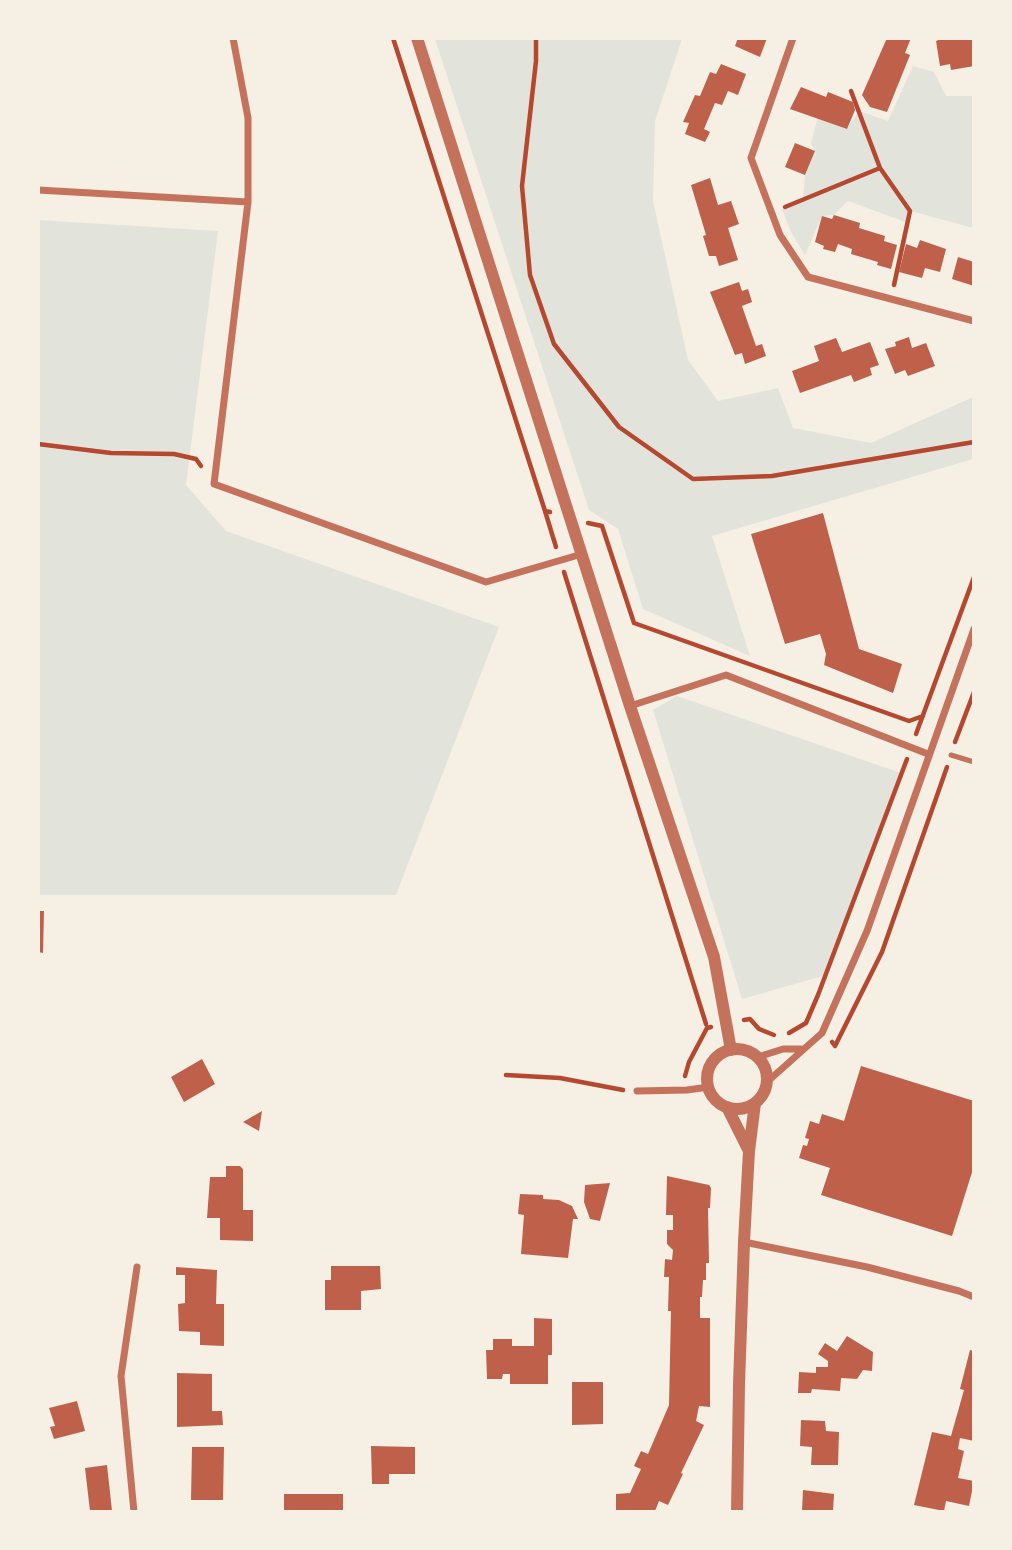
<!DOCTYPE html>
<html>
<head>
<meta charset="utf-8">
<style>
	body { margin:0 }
	#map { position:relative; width:1012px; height:1550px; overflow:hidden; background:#f6efe4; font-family:"Asap Condensed",sans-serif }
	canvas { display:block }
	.frame { position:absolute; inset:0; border:40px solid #f6efe4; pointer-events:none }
</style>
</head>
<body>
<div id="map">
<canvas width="1012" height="1550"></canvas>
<div class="frame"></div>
</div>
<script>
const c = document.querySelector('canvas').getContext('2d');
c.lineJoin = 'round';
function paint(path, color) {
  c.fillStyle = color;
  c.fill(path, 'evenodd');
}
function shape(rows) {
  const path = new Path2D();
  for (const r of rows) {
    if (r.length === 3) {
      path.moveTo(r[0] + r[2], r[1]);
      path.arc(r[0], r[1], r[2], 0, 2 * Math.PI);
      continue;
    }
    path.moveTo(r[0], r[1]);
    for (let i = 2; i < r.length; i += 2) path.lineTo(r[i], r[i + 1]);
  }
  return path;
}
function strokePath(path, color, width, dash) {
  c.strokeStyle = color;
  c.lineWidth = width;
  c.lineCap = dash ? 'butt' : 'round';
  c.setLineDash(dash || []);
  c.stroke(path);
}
paint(shape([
	[435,39,682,39,655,121,653,201,688,360,718,401,778,388,793,428,871,443,973,397,973,459,712,536,750,656,643,609,618,529,589,510],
	[913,66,934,72,946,96,973,96,973,228,911,211,908,223,848,201,834,215,822,216,805,255,791,232,782,209,803,200,805,175,815,152,811,143,818,117,847,129,859,111,888,121],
	[38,220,218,231,186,485,226,531,499,627,396,895,39,895],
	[677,696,901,773,826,975,742,999,653,710]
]), '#e2e4dc');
paint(shape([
	[738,38,767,38,760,57,735,46],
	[887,38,911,38,905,53,910,55,887,112,870,107,862,95],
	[943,38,974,38,974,66,951,70,950,64,940,66,936,41],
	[721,64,746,74,738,95,728,91,722,105,715,103,704,129,710,132,705,142,685,134,689,123,683,122,695,95,700,96,710,72,716,74],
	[801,87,826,97,828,92,853,102,855,110,847,129,790,109],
	[795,143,815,151,805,175,785,167],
	[710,178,718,205,731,201,739,224,728,228,738,260,719,266,716,256,709,256,703,236,706,235,691,185],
	[834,215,860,223,859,228,885,236,884,241,897,245,891,269,877,265,878,262,851,254,852,249,838,244,835,252,823,249,824,246,815,242,822,216,832,219],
	[920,240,946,249,940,272,925,268,922,278,899,272,906,244,917,248],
	[958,257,974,262,974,286,952,279],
	[739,282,742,291,748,289,752,302,742,306,756,346,762,344,766,356,745,364,742,353,735,355,710,292],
	[909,337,912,348,926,343,935,366,908,376,905,370,895,374,885,349,896,346,895,342],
	[836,338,842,352,870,342,879,365,870,368,872,375,854,382,851,375,800,393,792,371,819,361,814,346],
	[823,513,859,649,902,664,893,693,824,665,826,654,820,634,785,644,751,534],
	[38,911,44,911,43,953,38,952],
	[202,1059,215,1084,184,1102,171,1077],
	[861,1066,974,1101,974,1166,952,1236,821,1195,830,1168,799,1158,803,1145,807,1146,809,1139,805,1138,810,1121,819,1124,822,1114,844,1121],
	[262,1111,259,1131,243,1122],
	[226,1166,240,1166,243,1169,243,1210,253,1210,253,1241,220,1240,220,1218,207,1218,210,1177,226,1177],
	[667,1176,709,1185,711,1188,710,1208,708,1208,709,1263,706,1263,706,1280,703,1280,702,1297,700,1297,700,1318,710,1318,710,1407,699,1406,696,1421,704,1425,681,1473,683,1474,668,1505,659,1501,655,1511,616,1511,616,1494,630,1493,641,1469,634,1466,641,1451,648,1454,669,1405,671,1311,668,1311,669,1277,664,1277,665,1259,672,1260,673,1250,667,1244,667,1230,673,1230,673,1215,666,1215],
	[610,1183,600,1221,590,1219,584,1202,585,1185],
	[520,1194,543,1195,543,1199,559,1200,572,1206,578,1219,573,1219,568,1258,521,1254,524,1215,518,1214],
	[331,1266,380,1266,381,1289,361,1291,361,1310,325,1310,325,1280,331,1280],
	[176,1267,217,1270,216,1304,224,1304,224,1346,200,1345,200,1332,179,1331,178,1304,185,1303,185,1275,176,1275],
	[534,1318,552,1319,552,1355,548,1355,548,1384,510,1384,510,1374,503,1374,502,1379,487,1379,486,1350,493,1350,493,1339,512,1339,512,1346,534,1346],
	[847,1336,873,1352,872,1371,863,1370,857,1379,841,1378,840,1391,812,1389,811,1393,798,1393,799,1372,816,1373,816,1367,828,1367,828,1361,818,1354,825,1343,837,1351],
	[970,1350,974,1351,974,1441,960,1438,958,1449,964,1451,958,1478,974,1481,969,1506,946,1501,944,1511,914,1505,932,1432,951,1436,964,1390,960,1389],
	[177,1373,212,1374,212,1411,222,1411,223,1425,177,1427],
	[572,1382,603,1382,603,1424,572,1425],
	[77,1401,85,1431,54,1439,50,1427,55,1426,49,1408],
	[801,1420,825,1421,826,1431,839,1432,838,1465,811,1465,812,1447,800,1446],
	[371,1446,415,1447,415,1474,389,1474,389,1484,372,1484],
	[192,1447,224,1447,223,1500,191,1500],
	[107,1465,112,1511,90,1511,85,1468],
	[803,1490,834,1494,833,1511,802,1511],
	[284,1494,343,1494,343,1511,284,1511]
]), '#bf614a');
strokePath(shape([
	[393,38,545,511,550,512],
	[536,38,536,61,522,186,530,275,554,344,619,427,693,479,772,476,974,442],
	[880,168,910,211,894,285],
	[785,207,880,168,851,91],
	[38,444,111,453,174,454,196,459,201,466],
	[545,511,556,547],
	[588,523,602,526,634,623,909,721,923,716],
	[564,572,706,1024],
	[916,734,974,577],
	[955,742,974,692],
	[744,1020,750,1019,759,1029,774,1035],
	[789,1033,806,1023,818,995,907,759],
	[832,1042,835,1046,882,952,947,767],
	[506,1075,560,1078,623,1090],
	[685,1076,689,1062,707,1028,711,1027]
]), '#b5482f', 4.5);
strokePath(shape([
	[951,755,974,762]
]), '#c5725c', 5);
strokePath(shape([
	[233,38,248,118,248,202,214,484,486,582,582,554],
	[793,38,751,158,780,235,808,277,974,321],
	[38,190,248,202],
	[630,706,726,675,928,754],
	[758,1057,783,1049,801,1049],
	[767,1082,822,1033,867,931,974,629],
	[637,1091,687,1090,709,1087],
	[744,1242,867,1267,959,1291,974,1297],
	[134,1512,121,1376,137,1267]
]), '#c5725c', 7);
strokePath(shape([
	[417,38,630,706,714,957,731,1050],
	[737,1079,30],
	[727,1107,749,1151],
	[737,1512,739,1384,744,1242,749,1151,755,1103]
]), '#c5725c', 12);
</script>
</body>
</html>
